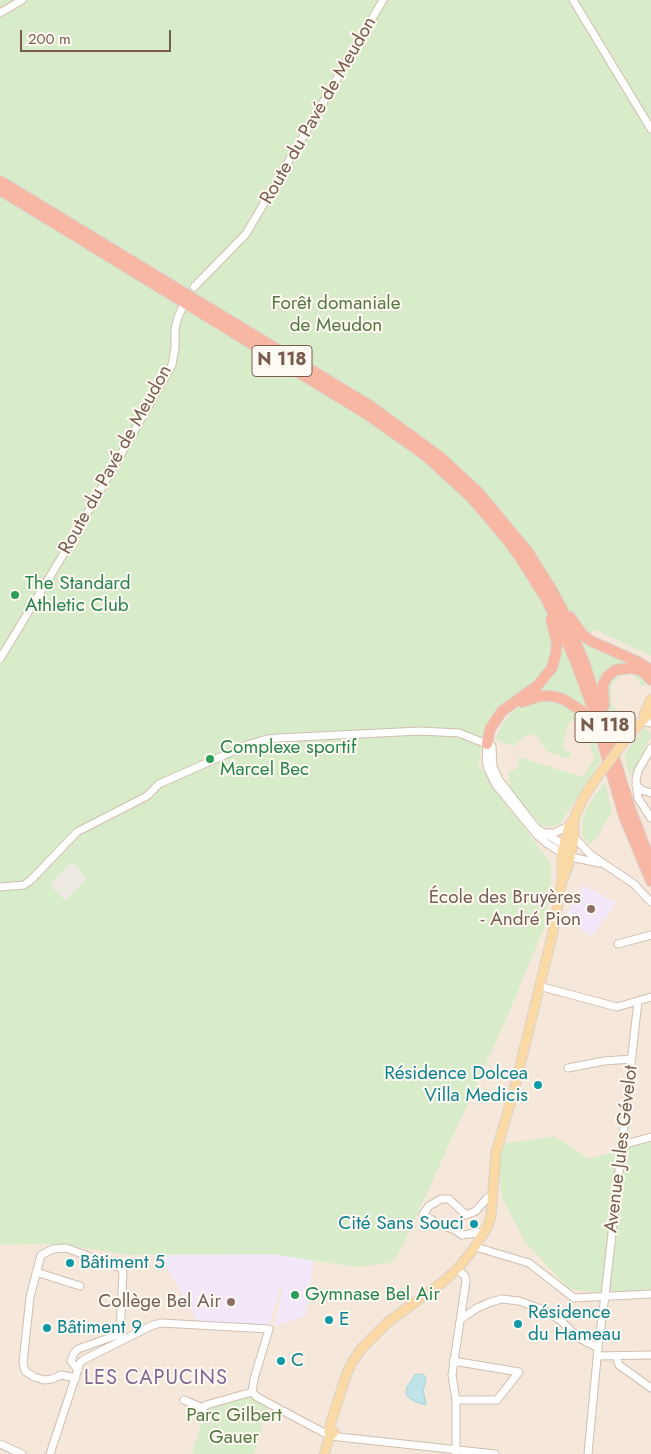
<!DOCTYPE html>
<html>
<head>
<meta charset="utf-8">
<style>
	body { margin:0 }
	#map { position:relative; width:651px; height:1454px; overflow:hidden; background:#fdf6ec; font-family:Jost,sans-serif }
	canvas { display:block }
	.scale { position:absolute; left:20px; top:30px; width:151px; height:22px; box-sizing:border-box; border:2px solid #7a5c4d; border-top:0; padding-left:6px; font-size:15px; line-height:18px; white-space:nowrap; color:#7a5c4d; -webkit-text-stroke:4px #fffaf3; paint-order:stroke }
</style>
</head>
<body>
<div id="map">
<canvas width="651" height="1454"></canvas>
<div class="scale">200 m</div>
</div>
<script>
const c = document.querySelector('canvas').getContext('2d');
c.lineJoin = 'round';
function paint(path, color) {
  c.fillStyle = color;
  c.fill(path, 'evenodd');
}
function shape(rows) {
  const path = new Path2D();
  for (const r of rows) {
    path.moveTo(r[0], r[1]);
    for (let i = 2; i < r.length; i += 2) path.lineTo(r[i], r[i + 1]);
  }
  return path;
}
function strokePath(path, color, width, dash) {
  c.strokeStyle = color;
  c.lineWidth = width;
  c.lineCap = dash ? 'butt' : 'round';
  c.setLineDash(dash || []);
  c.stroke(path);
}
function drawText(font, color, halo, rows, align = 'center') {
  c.font = font + ' Jost,sans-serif';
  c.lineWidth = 4;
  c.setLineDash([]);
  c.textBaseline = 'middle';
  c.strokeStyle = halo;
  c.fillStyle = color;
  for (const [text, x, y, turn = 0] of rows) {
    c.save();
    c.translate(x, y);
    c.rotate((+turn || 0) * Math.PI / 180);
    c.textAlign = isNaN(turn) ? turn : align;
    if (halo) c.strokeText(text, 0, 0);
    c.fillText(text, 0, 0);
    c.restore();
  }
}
paint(shape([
	[596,630,651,656,651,1454,0,1454,0,1245,59,1244,130,1255,272,1254,355,1267,398,1256,416,1216,459,1096,471,1096,502,1029,546,924,552,865,477,764,489,717]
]), '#f5e8da');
paint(shape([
	[72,863,88,879,66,901,50,885]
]), '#efe9e4');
paint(shape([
	[583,885,616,903,592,936,565,919],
	[272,1254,314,1260,305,1316,274,1326,283,1289,280,1288,269,1327,199,1323,160,1255]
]), '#f3e8fa');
paint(shape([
	[0,0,651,0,651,656,595,630,585,639,637,665,617,666,600,693,592,672,592,719,575,702,528,696,556,662,489,717,478,764,552,865,546,924,502,1029,398,1256,391,1263,355,1267,272,1254,127,1255,59,1244,0,1245],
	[72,863,87,878,66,901,50,885],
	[634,673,641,678,646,685,642,686,636,677,631,674,622,674,611,685,612,706,623,715,629,716,629,721,616,739,607,705,606,687,610,680,617,674],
	[550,700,576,711,590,728,601,760,560,824,552,827,540,825,511,790,508,772,515,769,519,765,518,757,583,777,594,759,588,736,579,719,569,722,562,748,570,752,570,756,567,758,547,752,538,738,531,734,524,737,514,746,498,741,496,736,504,722,516,709,529,702],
	[643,729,650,730,651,736,630,778,624,755],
	[605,782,612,812,598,836,589,845,582,834,583,818,588,806],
	[554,1136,589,1159,651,1140,651,1291,602,1293,569,1289,525,1242,501,1196,499,1162,503,1141,511,1143],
	[250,1397,268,1406,254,1454,192,1454,206,1407,235,1399]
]), '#d8ecc9');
const water = shape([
	[422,1374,425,1376,426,1381,423,1390,426,1404,425,1405,414,1401,407,1396,406,1393,407,1387,415,1375,422,1374]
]);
paint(water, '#bfe3e8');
strokePath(water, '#a5d3da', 1);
const minor = shape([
	[573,0,651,129],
	[0,13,22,0],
	[194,287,246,234,383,0],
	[0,659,69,545,172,365,175,348,175,329,178,317,183,306],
	[641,721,651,723],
	[487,744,486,761,488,769,496,785,537,835,546,843,562,853],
	[651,748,638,771,636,780,638,798,651,818],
	[636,785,642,790,651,793],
	[546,833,554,833,569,826],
	[574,837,591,855,634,884,651,902],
	[571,857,599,863],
	[0,887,24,885,31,880,77,832,147,796,159,784,247,745,267,739,278,738,420,731,459,733,492,746,493,767,499,780,536,828,564,845],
	[618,944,651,935],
	[539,986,617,1007,651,997],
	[568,1068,604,1061,632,1059],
	[622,1145,651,1137],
	[484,1234,482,1232,462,1235,455,1230,438,1224,423,1214,429,1206,441,1199,449,1199,466,1215,476,1211,487,1198],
	[479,1248,529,1263,574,1298,651,1294],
	[36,1272,80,1286],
	[461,1319,477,1308,491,1302,502,1299,519,1301,544,1310,560,1320,579,1338,598,1348],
	[597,1356,651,1355],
	[616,1356,619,1365,651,1388],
	[453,1361,519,1372,497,1400,456,1400],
	[76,1378,61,1375,52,1379,44,1380,34,1377,25,1371,23,1363,30,1297,41,1255,53,1249,66,1248,121,1268,123,1272,120,1334,78,1349,74,1353,71,1361,78,1370],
	[184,1400,203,1408,206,1405,252,1392],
	[0,1444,22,1454],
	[456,1453,456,1400,452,1375,466,1281,465,1276,460,1272],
	[50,1454,80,1363,83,1360,153,1325,161,1323,269,1329,254,1379,252,1392,257,1397,330,1436,495,1454],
	[588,1454,598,1348,605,1296,638,1001]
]);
const major = shape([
	[644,715,651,699],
	[629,735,651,712],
	[562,877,562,853,569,826,574,819,582,800,593,783],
	[330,1436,329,1432,331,1422,347,1373,353,1361,362,1348,388,1322,443,1282,459,1267,472,1251,488,1226,491,1216,496,1152,513,1094,553,932,562,881,568,867,574,837,574,819],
	[324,1454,330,1436,334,1432]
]);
const highway = shape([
	[0,181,372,407,440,457,478,492,528,552,553,592,562,609,585,665,631,811,651,863],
	[0,190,368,415,425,455,472,498,505,537,520,557,545,597,562,630,577,665,593,709,624,816,651,881],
	[570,617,582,634,591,641,638,662,651,670],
	[522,702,540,696,552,696,563,699,582,711,590,721,594,730],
	[604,706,603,685,607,677,615,670,632,668,642,671,651,680],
	[487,744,490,729,502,711,537,686,552,668,556,653,557,643,551,619]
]);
strokePath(minor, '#d1beb0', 9);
strokePath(major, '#dad1cd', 11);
strokePath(highway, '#dad1cd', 12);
strokePath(minor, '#fff', 7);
strokePath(major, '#fbd9a5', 9);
strokePath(highway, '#f7b7a3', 10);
const majorBridge = shape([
	[593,783,629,735]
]);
strokePath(majorBridge, '#dad1cd', 11, []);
strokePath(majorBridge, '#fbd9a5', 9);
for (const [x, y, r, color] of [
	[15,595,5,"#2e9e5b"],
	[210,759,5,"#2e9e5b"],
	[591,909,5,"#8d6e63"],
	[538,1085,5,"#0f9aa8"],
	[474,1224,5,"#0f9aa8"],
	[70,1263,5,"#0f9aa8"],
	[295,1295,5,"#2e9e5b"],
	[231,1302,5,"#8d6e63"],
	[329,1320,5,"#0f9aa8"],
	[518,1324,5,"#0f9aa8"],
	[47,1328,5,"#0f9aa8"],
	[281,1361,5,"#0f9aa8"]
]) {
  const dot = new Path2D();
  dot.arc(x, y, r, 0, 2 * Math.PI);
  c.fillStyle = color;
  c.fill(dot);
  strokePath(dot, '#fffaf3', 2);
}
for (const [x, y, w] of [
	[282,361,60],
	[605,727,60]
]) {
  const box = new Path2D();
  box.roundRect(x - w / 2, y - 15.5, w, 31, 4);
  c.fillStyle = '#fffaf3';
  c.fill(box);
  strokePath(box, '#7a5c4d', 1);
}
drawText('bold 18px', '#7a5c4d', null, [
	["N 118",282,361],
	["N 118",605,727]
]);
drawText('19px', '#7a5c4d', '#fffaf3', [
	["Route du Pavé de Meudon",319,111,-60],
	["Route du Pavé de Meudon",116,460,-61],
	["Avenue Jules Gévelot",622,1149,-83]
]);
drawText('19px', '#537a41', '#fffaf3', [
	["Forêt domaniale",336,304],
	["de Meudon",336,326],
	["Parc Gilbert",234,1416],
	["Gauer",234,1438]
]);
drawText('19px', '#27864d', '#fffaf3', [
	["The Standard",25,584],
	["Athletic Club",25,606],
	["Complexe sportif",220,748],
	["Marcel Bec",220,770],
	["Gymnase Bel Air",305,1295]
], 'left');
drawText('19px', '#785e54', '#fffaf3', [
	["École des Bruyères",581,898],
	["- André Pion",581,920],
	["Collège Bel Air",221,1302]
], 'right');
drawText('19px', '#0d838f', '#fffaf3', [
	["Résidence Dolcea",528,1074,"right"],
	["Villa Medicis",528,1096,"right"],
	["Cité Sans Souci",464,1224,"right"],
	["Bâtiment 5",80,1263],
	["Résidence",528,1313],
	["du Hameau",528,1335],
	["E",339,1320],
	["Bâtiment 9",57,1328],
	["C",291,1361]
], 'left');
c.letterSpacing = '1px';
drawText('20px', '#846695', '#fffaf3', [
	["LES CAPUCINS",156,1379]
]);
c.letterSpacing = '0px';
</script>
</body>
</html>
